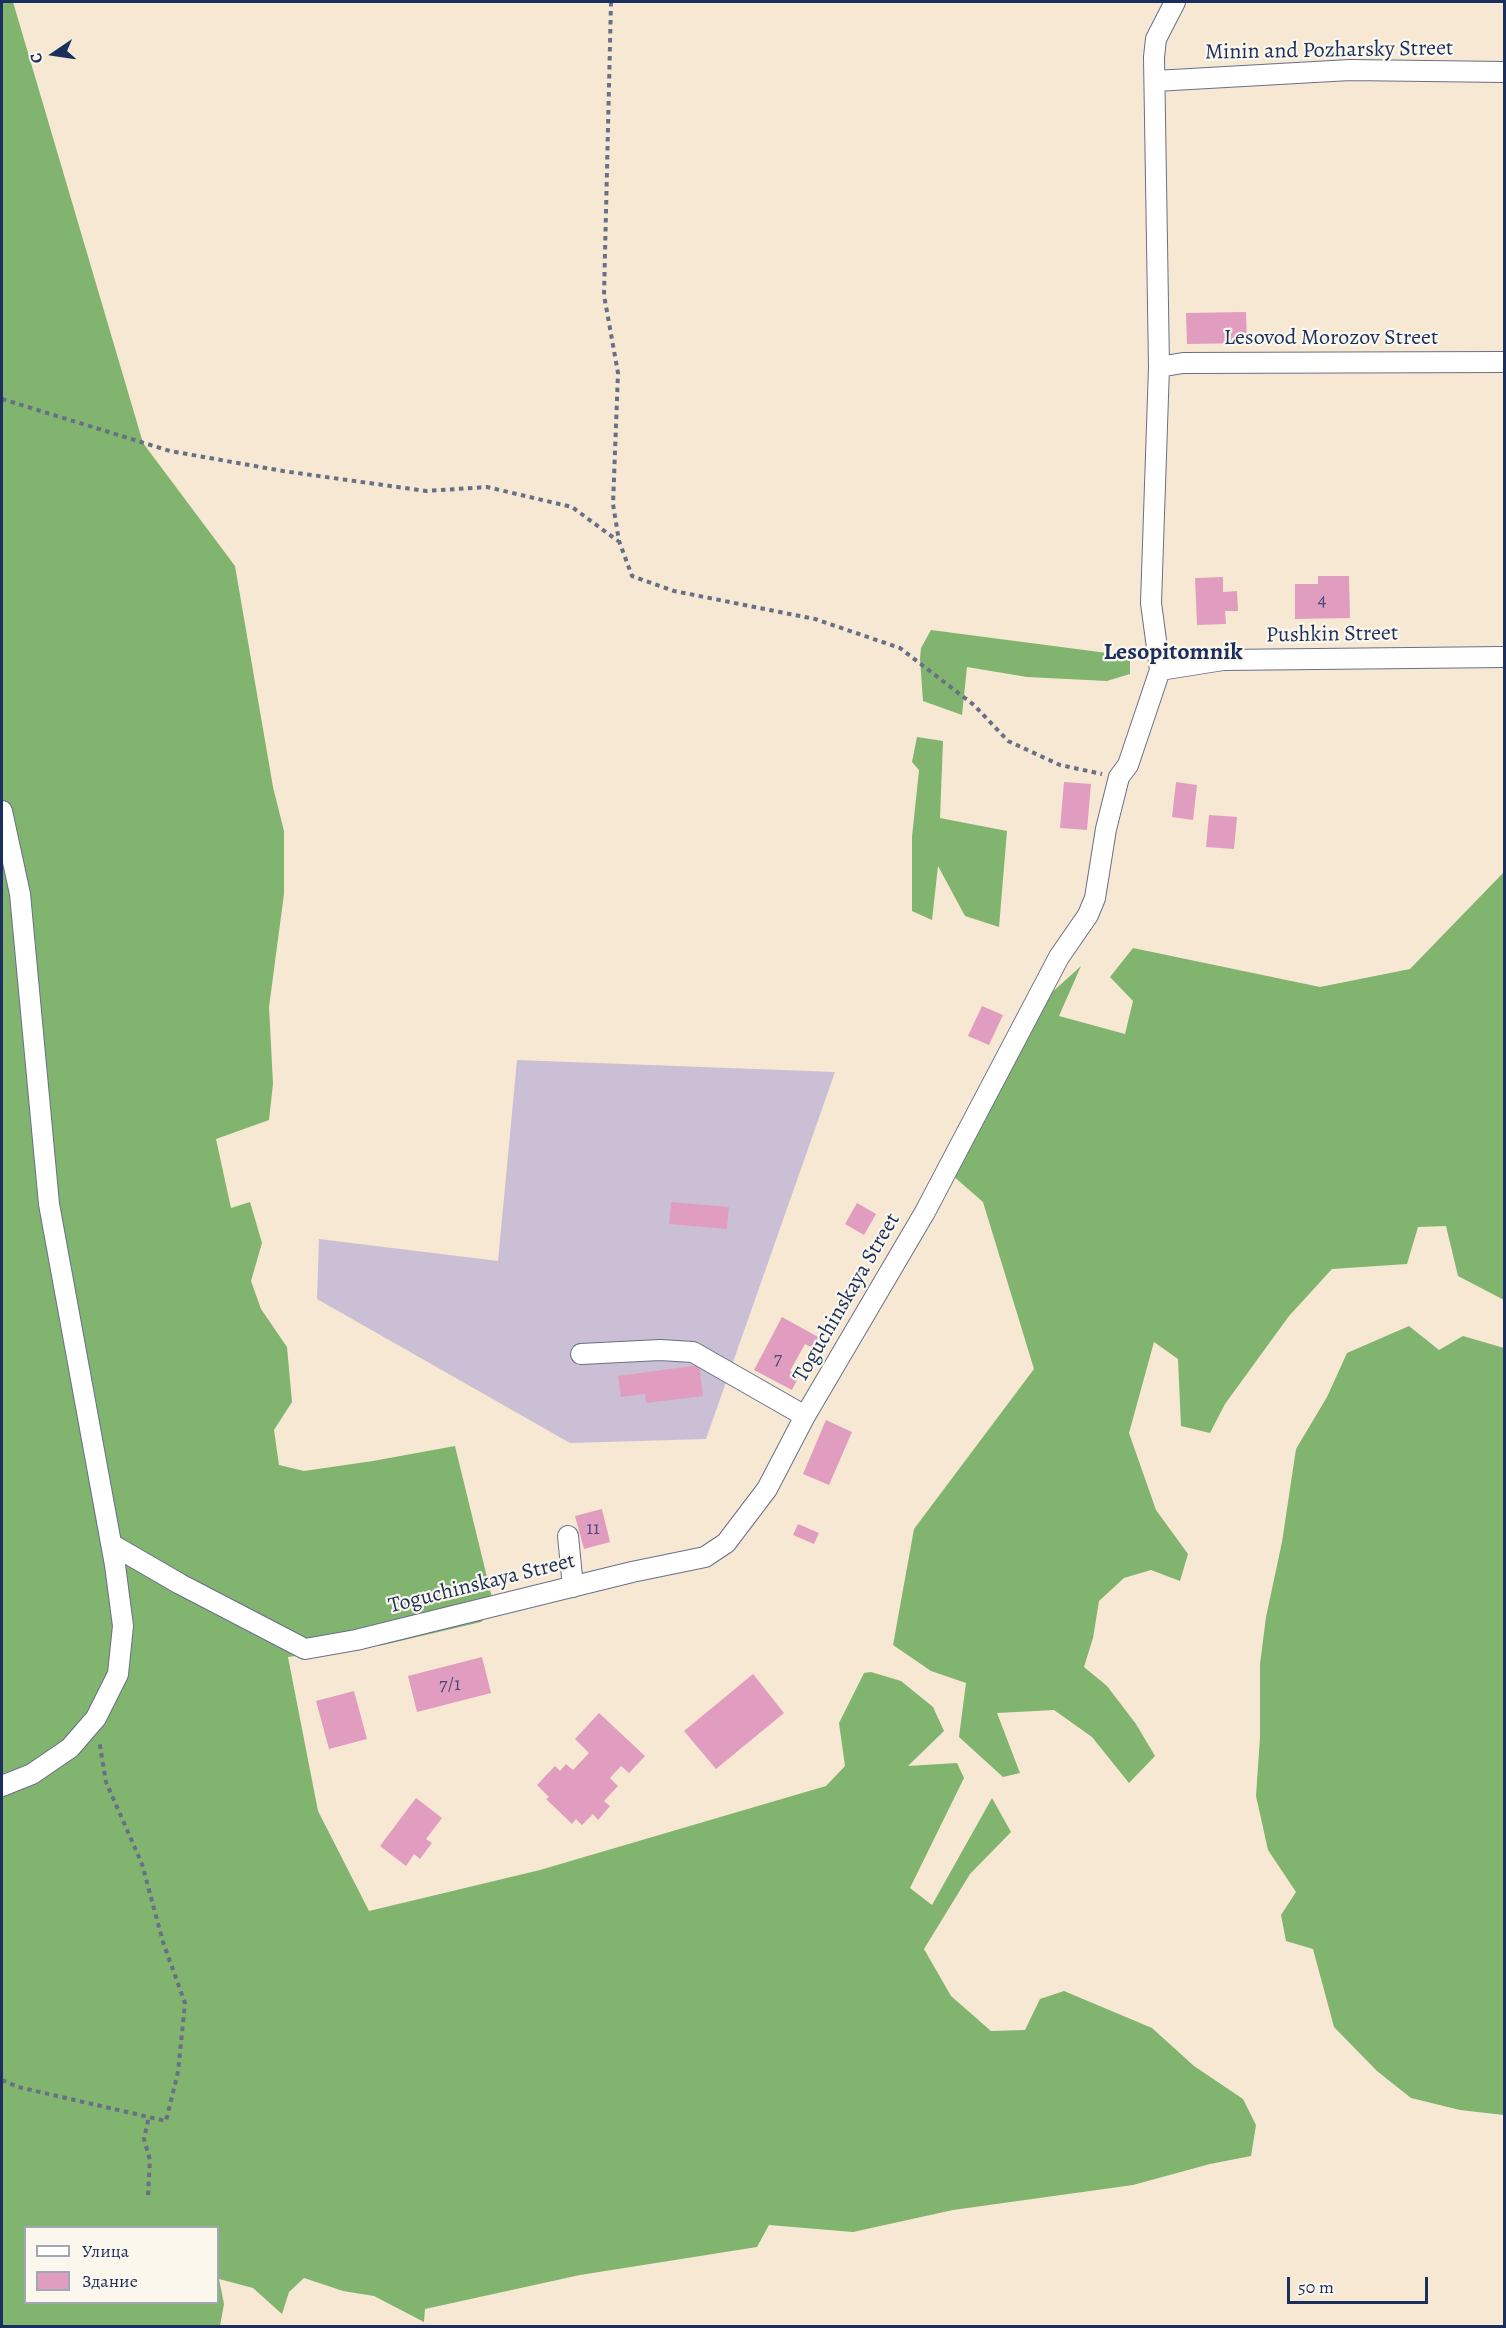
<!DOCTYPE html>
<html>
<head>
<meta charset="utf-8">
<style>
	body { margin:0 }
	#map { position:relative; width:1506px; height:2328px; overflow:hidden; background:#f6e8d2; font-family:Alegreya,serif }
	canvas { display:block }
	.frame { position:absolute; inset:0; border:3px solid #1b2f5e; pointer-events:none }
	.legend { position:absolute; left:24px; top:2226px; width:195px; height:78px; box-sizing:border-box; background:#fbf7ec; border:2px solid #a1a7b3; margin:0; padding:8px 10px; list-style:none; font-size:18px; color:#1b2f5e }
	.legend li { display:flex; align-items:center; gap:12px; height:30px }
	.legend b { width:30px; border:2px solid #a1a7b3 }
	.north { position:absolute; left:24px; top:24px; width:60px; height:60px; -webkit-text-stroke:4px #fbf7ec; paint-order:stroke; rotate:257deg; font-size:16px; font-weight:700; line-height:24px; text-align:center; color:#1b2f5e }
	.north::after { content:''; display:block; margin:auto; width:21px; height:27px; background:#1b2f5e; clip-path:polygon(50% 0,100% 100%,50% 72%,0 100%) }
	.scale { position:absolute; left:1287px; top:2277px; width:141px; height:27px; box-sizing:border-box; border:3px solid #1b2f5e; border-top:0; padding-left:8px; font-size:18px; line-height:21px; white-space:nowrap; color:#1b2f5e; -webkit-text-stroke:4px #fbf7ec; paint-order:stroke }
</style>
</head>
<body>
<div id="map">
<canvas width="1506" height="2328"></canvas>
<div class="frame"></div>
<ul class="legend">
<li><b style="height:8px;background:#fff"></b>Улица</li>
<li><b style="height:16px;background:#e19dc0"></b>Здание</li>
</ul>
<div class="north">С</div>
<div class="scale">50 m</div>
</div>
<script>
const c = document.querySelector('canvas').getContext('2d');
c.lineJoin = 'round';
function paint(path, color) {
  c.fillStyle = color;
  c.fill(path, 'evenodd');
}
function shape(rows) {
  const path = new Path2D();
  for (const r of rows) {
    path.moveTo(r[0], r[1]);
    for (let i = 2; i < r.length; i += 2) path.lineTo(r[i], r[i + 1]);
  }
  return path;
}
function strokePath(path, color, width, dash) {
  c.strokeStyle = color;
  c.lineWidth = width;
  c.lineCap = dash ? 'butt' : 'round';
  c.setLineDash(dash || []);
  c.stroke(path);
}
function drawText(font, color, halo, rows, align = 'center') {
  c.font = font + ' Alegreya,serif';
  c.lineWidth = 4.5;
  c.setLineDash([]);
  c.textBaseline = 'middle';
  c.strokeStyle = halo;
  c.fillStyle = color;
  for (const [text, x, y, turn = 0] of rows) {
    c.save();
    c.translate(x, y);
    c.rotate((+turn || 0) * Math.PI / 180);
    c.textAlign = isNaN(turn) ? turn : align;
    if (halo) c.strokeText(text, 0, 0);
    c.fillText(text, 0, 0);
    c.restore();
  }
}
paint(shape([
	[517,1060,835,1072,706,1439,570,1443,317,1299,319,1239,498,1261]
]), '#cbbfd5');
paint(shape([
	[2,2,13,2,143,443,235,566,273,787,284,831,284,894,269,1007,273,1084,269,1120,216,1139,231,1208,250,1202,262,1243,251,1281,261,1309,287,1347,292,1402,274,1430,279,1465,304,1471,373,1461,455,1446,495,1610,481,1622,383,1645,288,1657,318,1811,369,1911,540,1870,826,1786,845,1766,839,1723,864,1673,871,1672,901,1681,933,1707,944,1731,908,1766,957,1763,964,1778,910,1888,932,1905,992,1798,1011,1832,970,1874,924,1949,951,1996,991,2031,1025,2030,1040,1999,1064,1991,1152,2028,1194,2066,1243,2099,1256,2125,1251,2156,1210,2164,1133,2185,953,2210,853,2232,769,2225,757,2247,580,2275,425,2309,424,2322,374,2296,343,2291,304,2278,289,2292,282,2314,253,2288,219,2279,224,2304,220,2326,2,2326],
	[26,2228,218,2228,218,2302,26,2302],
	[931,630,1130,656,1130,674,1107,681,1027,677,967,667,962,715,923,701,920,659,921,648],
	[917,737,943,741,940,818,1007,831,999,927,965,916,938,866,932,920,912,911,912,837,919,770,912,762],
	[1504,872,1504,1300,1458,1276,1446,1226,1418,1227,1407,1264,1332,1269,1289,1316,1225,1404,1210,1433,1181,1426,1178,1359,1154,1342,1129,1433,1156,1510,1188,1554,1180,1581,1151,1570,1124,1578,1099,1601,1093,1638,1084,1667,1107,1686,1136,1724,1155,1756,1129,1783,1092,1737,1054,1710,997,1713,1020,1773,1003,1777,959,1737,966,1683,931,1671,893,1645,914,1529,1034,1369,983,1202,952,1175,1049,995,1081,966,1059,1016,1125,1034,1133,1001,1110,977,1133,948,1320,987,1410,969],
	[1409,1326,1439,1350,1463,1336,1504,1348,1504,2115,1460,2110,1411,2098,1377,2071,1334,2027,1313,1949,1286,1941,1281,1915,1296,1892,1268,1850,1256,1796,1260,1737,1260,1664,1266,1617,1282,1542,1296,1449,1327,1397,1347,1353]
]), '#81b46f');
paint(shape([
	[1246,312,1247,343,1187,344,1186,313],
	[1318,576,1349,576,1350,618,1295,619,1295,584,1318,584],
	[1223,577,1223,592,1237,591,1238,611,1225,611,1226,624,1197,625,1195,578],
	[1064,782,1091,784,1087,830,1060,828],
	[1176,782,1197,785,1193,820,1172,817],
	[1209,815,1237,817,1234,849,1206,847],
	[982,1006,1003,1015,989,1045,968,1036],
	[671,1202,729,1207,727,1229,669,1224],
	[857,1203,876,1214,864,1235,845,1224],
	[782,1317,820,1338,815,1349,805,1344,790,1371,799,1376,792,1390,754,1370],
	[699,1365,703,1396,646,1403,645,1394,621,1397,618,1376],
	[826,1420,852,1432,829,1485,803,1474],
	[602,1509,610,1542,584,1549,575,1516],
	[798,1524,819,1533,814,1544,793,1535],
	[482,1657,491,1693,417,1712,408,1676],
	[753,1674,784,1713,716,1769,684,1731],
	[354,1691,367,1739,329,1749,316,1701],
	[599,1713,645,1756,629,1773,621,1766,610,1778,618,1786,604,1801,610,1806,598,1820,593,1814,582,1825,576,1819,572,1824,546,1799,549,1797,537,1785,555,1766,560,1771,566,1764,573,1770,589,1753,575,1739],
	[416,1798,442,1818,426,1839,432,1843,420,1859,414,1854,406,1866,380,1846]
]), '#e19dc0');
const minor = shape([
	[1155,81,1350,70,1504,72],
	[1159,367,1183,363,1504,362],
	[1160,670,1223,660,1504,657],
	[2,811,20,894,49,1204,115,1565,123,1626,118,1674,96,1718,70,1748,32,1774,2,1786],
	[581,1354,660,1350,693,1352,805,1416],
	[568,1536,573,1587],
	[111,1544,180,1584,305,1649,356,1640,632,1572,705,1557,726,1543,767,1489,805,1416,925,1212,1059,957,1088,915,1095,898,1106,829,1119,777,1128,765,1160,670,1151,603,1159,367,1154,57,1156,39,1175,2]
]);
strokePath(minor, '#687087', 22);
strokePath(shape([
	[611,2,604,295,618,373,613,504,619,541,632,576,674,591,815,619,900,648,974,705,1008,741,1060,765,1102,774],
	[2,399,170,451,283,471,426,491,487,487,572,507,618,541],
	[2,2080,18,2087,166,2121,178,2072,185,2003,163,1942,142,1864,106,1782,99,1740],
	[148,2195,150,2160,144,2139,149,2116]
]), '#687087', 4, [4.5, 4.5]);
strokePath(minor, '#fff', 20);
drawText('20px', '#4c4a76', null, [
	["4",1322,601],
	["7",778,1359],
	["11",593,1529],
	["7/1",450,1685]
]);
drawText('22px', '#1b2f5e', '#fbf7ec', [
	["Minin and Pozharsky Street",1329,51,-1],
	["Lesovod Morozov Street",1331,339],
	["Pushkin Street",1332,635,-1],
	["Toguchinskaya Street",847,1298,-60],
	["Toguchinskaya Street",482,1584,-14]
]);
drawText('bold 24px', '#1b2f5e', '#fbf7ec', [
	["Lesopitomnik",1173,653]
]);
</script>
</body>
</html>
